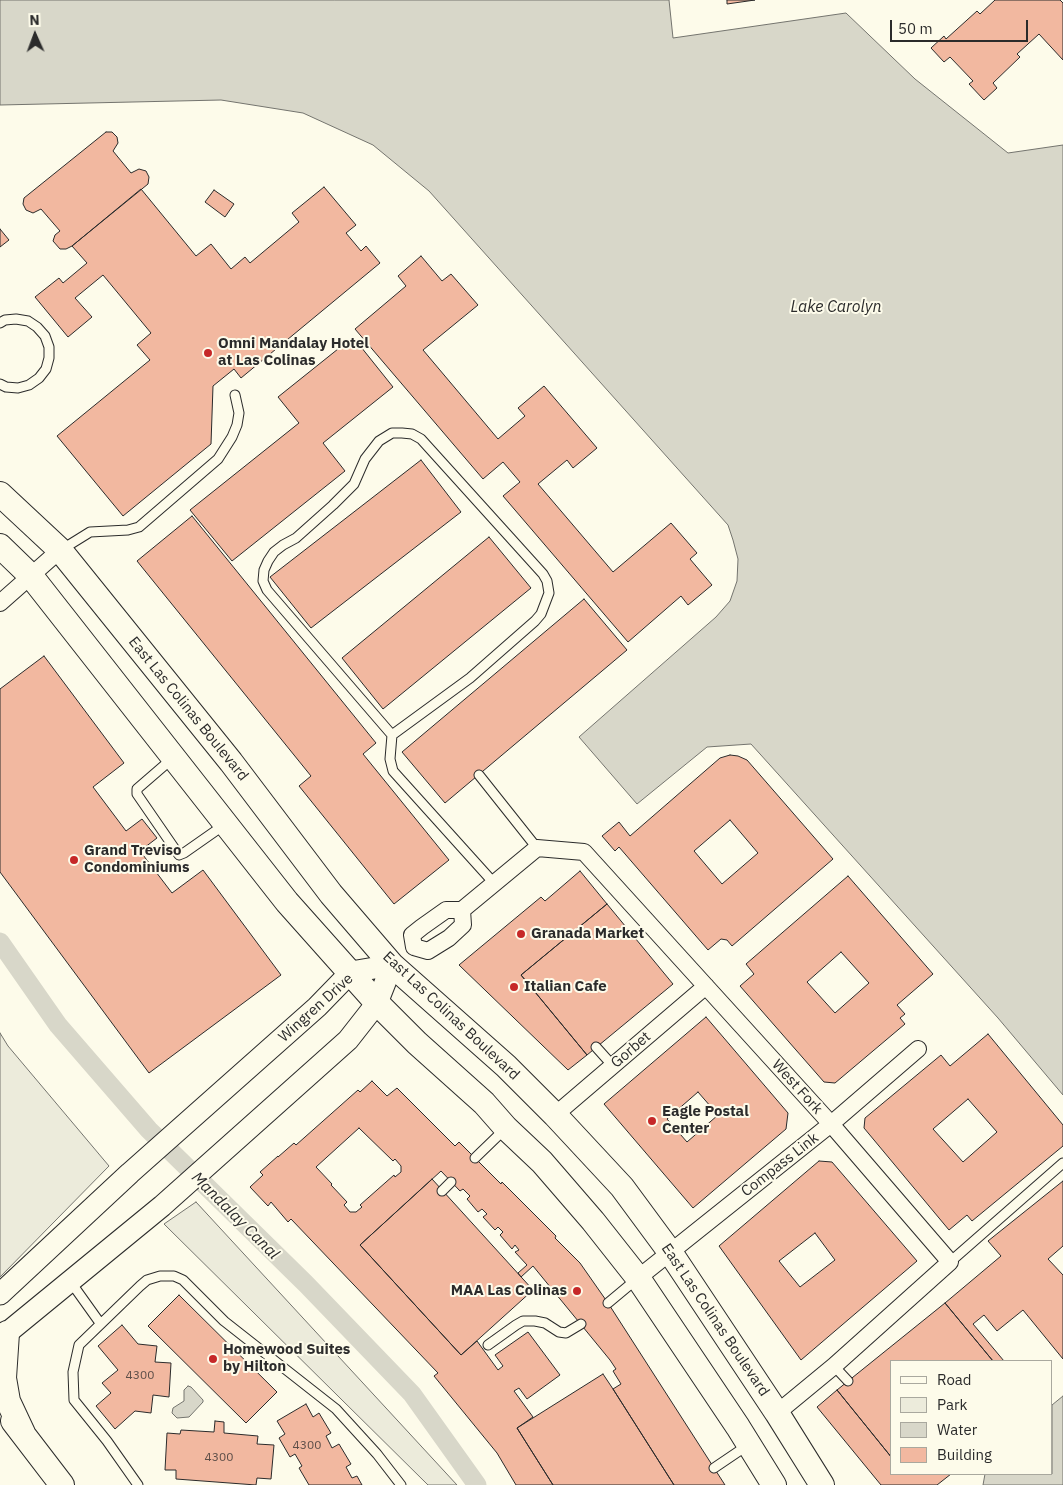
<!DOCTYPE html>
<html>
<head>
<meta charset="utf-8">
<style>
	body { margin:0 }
	#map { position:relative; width:1063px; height:1485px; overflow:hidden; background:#fdfbea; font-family:"IBM Plex Sans",sans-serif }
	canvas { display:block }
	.legend { position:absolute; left:890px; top:1360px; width:162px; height:115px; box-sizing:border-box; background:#fdfbea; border:1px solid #a9a89e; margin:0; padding:6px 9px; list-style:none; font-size:15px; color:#2b2b2b }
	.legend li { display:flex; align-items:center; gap:10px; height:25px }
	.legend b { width:25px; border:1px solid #a9a89e }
	.north { position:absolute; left:10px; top:10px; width:50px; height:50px; -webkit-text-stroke:4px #fdfbea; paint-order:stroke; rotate:358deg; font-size:14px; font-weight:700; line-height:20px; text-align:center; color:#2b2b2b }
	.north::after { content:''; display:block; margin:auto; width:18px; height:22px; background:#2b2b2b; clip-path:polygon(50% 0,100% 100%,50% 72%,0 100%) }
	.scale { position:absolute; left:890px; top:20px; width:138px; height:22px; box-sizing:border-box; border:2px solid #2b2b2b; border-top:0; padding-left:6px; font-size:15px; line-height:18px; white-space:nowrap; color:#2b2b2b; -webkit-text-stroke:4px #fdfbea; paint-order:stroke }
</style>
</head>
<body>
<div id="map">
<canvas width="1063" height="1485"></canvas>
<ul class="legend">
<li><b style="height:6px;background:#fdfbea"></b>Road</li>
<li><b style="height:14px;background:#ecebdb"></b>Park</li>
<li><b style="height:14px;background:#d8d7c9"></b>Water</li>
<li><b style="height:14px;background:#f2b8a0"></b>Building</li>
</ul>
<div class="north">N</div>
<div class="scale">50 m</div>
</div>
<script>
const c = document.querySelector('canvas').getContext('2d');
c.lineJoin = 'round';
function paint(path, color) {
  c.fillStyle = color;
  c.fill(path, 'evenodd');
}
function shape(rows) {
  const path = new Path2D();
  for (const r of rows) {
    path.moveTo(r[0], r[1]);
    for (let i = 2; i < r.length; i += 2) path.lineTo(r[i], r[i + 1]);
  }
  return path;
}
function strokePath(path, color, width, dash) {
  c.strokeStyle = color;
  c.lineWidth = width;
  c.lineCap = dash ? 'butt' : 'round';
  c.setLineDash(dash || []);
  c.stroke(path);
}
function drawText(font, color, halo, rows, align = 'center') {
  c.font = font + ' "IBM Plex Sans",sans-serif';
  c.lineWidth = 4;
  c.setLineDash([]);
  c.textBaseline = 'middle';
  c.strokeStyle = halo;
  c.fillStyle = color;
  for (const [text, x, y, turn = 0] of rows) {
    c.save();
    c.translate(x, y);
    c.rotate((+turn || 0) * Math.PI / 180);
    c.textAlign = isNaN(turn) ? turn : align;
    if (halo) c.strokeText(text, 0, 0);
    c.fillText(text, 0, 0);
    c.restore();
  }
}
const green = shape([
	[0,1033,8,1046,109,1166,0,1277,0,1033],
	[196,1202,457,1485,428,1485,164,1224,196,1202]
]);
paint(green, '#ecebdb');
strokePath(green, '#74746e', 1);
const water = shape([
	[0,0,669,0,673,38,846,13,915,79,1008,153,1063,145,1063,1095,998,1018,751,744,707,747,637,804,579,737,716,617,730,601,737,581,738,559,733,540,728,525,429,191,373,145,303,113,221,100,0,105,0,0],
	[188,1386,191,1387,203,1400,203,1402,189,1417,177,1418,172,1413,173,1408,184,1401,184,1390,188,1386],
	[1063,1396,1063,1485,983,1485,985,1474,1052,1474,1052,1405,1063,1396]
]);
paint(water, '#d8d7c9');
strokePath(water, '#74746e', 1);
strokePath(shape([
	[0,942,58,1025,149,1130,306,1284,412,1394,477,1485]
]), '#d8d7c9', 19);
const building = shape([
	[727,0,755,0,727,4,727,0],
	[995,0,1060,0,1063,3,1063,60,1039,34,1017,54,1020,57,993,83,997,88,984,100,969,84,973,81,950,57,944,62,931,48,944,36,946,39,977,11,980,14,995,0],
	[106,132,112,132,117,137,118,143,113,151,131,173,139,169,146,171,149,177,148,184,72,246,66,249,60,249,53,241,55,235,60,231,41,209,33,213,26,210,23,204,24,198,106,132],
	[324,187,356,225,346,233,361,251,366,246,380,263,241,378,234,369,213,386,211,444,123,516,57,436,150,360,137,345,151,333,103,275,75,298,92,317,68,337,35,297,59,278,63,283,87,263,72,246,141,189,196,256,211,244,231,269,245,257,250,263,299,222,292,213,324,187],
	[214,190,234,204,225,217,205,202,214,190],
	[0,229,9,240,0,247,0,229],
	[421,256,442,281,451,274,478,305,423,350,498,439,525,416,518,408,544,386,597,448,573,468,567,460,538,484,613,572,671,523,697,553,690,559,712,585,688,605,681,596,628,642,503,496,520,482,503,462,483,479,355,329,406,286,398,276,421,256],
	[353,337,393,387,323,443,345,471,232,561,190,510,299,423,278,397,353,337],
	[421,460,461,512,311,628,270,577,421,460],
	[192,516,376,743,363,754,449,860,394,904,299,786,311,776,137,561,192,516],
	[489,537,531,588,383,709,342,658,489,537],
	[584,599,627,650,445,803,402,752,584,599],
	[44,656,124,763,93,787,126,831,142,819,157,838,140,851,172,893,203,870,281,975,149,1073,0,872,0,689,44,656],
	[730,755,738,756,747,760,833,859,732,946,727,940,721,939,708,950,619,847,615,851,602,836,619,822,630,836,720,758,730,755],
	[730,820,758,853,722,884,694,851,730,820],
	[580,871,607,904,521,975,587,1055,568,1070,459,965,541,897,545,901,580,871],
	[848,876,933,974,897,1005,905,1014,900,1018,905,1024,835,1083,824,1082,740,986,754,974,746,964,848,876],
	[841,952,869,983,835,1013,807,982,841,952],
	[607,904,673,984,587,1055,521,975,607,904],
	[706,1017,788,1113,786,1129,693,1208,604,1104,706,1017],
	[698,1092,718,1115,687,1142,667,1119,698,1092],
	[988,1034,1063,1125,1063,1146,972,1221,967,1215,949,1230,864,1128,865,1118,941,1055,950,1066,988,1034],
	[968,1099,997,1132,963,1162,933,1129,968,1099],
	[372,1081,387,1096,397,1088,455,1146,459,1142,501,1184,502,1182,556,1236,555,1238,580,1263,608,1303,725,1485,674,1485,613,1389,621,1384,613,1371,616,1369,610,1360,533,1266,521,1277,518,1273,527,1265,515,1252,519,1250,515,1245,512,1249,500,1235,503,1232,498,1227,495,1230,483,1217,487,1214,482,1209,478,1212,467,1199,470,1196,463,1189,460,1191,441,1171,360,1245,461,1355,477,1341,498,1370,503,1366,495,1355,528,1332,560,1375,527,1399,519,1388,514,1391,533,1417,517,1428,553,1485,516,1485,497,1453,434,1376,438,1373,291,1219,288,1222,271,1202,268,1206,250,1187,263,1175,260,1172,278,1156,278,1157,294,1143,296,1145,358,1090,360,1092,372,1081],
	[359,1128,393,1161,395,1159,401,1166,401,1172,395,1177,394,1175,360,1205,362,1207,356,1212,350,1212,344,1205,347,1202,331,1185,332,1184,316,1167,359,1128],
	[819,1161,832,1162,917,1261,801,1360,719,1246,819,1161],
	[815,1233,835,1260,800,1287,779,1261,815,1233],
	[432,1179,533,1290,461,1355,360,1245,432,1179],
	[1063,1181,1063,1246,1048,1259,1063,1275,1063,1359,1023,1310,997,1331,984,1315,973,1324,1004,1361,993,1361,945,1303,1001,1256,988,1241,1063,1181],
	[179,1295,277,1392,246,1423,148,1326,179,1295],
	[945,1303,993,1361,892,1361,892,1458,837,1390,945,1303],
	[122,1325,138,1344,157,1346,155,1362,171,1363,169,1397,153,1395,151,1413,135,1411,115,1429,96,1406,111,1393,102,1383,118,1370,98,1346,122,1325],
	[603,1374,613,1389,674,1485,553,1485,517,1428,603,1374],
	[837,1390,892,1458,892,1474,951,1474,937,1485,881,1485,817,1407,837,1390],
	[306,1404,313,1417,319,1413,331,1433,326,1436,332,1448,339,1444,351,1464,346,1467,352,1478,357,1476,362,1485,309,1485,299,1468,302,1466,295,1454,290,1457,279,1438,285,1434,277,1421,306,1404],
	[215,1421,224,1422,224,1433,258,1436,257,1444,274,1445,271,1479,257,1478,256,1485,176,1479,176,1470,165,1470,167,1433,180,1434,181,1430,214,1432,215,1421]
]);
paint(building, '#f2b8a0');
strokePath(building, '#2b2b2b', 1);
const service = shape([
	[0,323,5,320,16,319,28,321,37,327,45,336,49,347,49,358,46,369,39,378,29,385,18,388,6,387,0,384],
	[61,550,90,532,128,530,139,527,218,459,232,437,237,425,239,413,235,395],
	[392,735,470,678,535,621,541,614,549,593,547,581,543,574,421,439,412,434,402,433,392,433,379,441,365,459,354,484,333,505,296,538,283,545,274,552,268,561,264,570,263,581,267,590,392,735,390,759,393,771,493,882],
	[174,757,137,789,137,794,179,855,184,853,224,825],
	[479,775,537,848],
	[596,1047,613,1066],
	[475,1158,506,1128],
	[442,1191,451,1182],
	[950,1262,1063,1163],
	[70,1281,100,1323],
	[608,1303,638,1278],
	[488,1345,516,1325,523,1321,535,1321,545,1323,559,1332,566,1333,581,1324],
	[834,1366,848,1381],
	[714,1468,748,1445],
	[138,1485,107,1441,74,1400,73,1372,79,1345,140,1286,147,1280,160,1276,174,1276,183,1280,224,1321,336,1409,377,1454,401,1485]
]);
const minor = shape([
	[0,603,60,550],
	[414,947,412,935,422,927,446,910,462,910,537,848,584,852,831,1124,950,1262,834,1366,777,1413],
	[414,947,428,951,449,938,463,925,462,910],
	[555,1115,706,986],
	[638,1278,831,1124,918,1049]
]);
const tertiary = shape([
	[0,1294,130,1173,317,1007,351,972,392,965],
	[0,1337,7,1333,162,1206,348,1040,377,1003,392,965]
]);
const secondary = shape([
	[0,494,60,550,231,762,331,894,392,965,506,1066,555,1115,622,1187,670,1252,777,1413,822,1485],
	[0,546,31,576,287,902,377,1003,417,1043,484,1103,506,1128,542,1162,593,1221,638,1278,738,1427,774,1485],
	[7,1333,4,1378,8,1401,23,1433],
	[13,1421,62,1485]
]);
strokePath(service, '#2b2b2b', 11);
strokePath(minor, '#2b2b2b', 18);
strokePath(tertiary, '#2b2b2b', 23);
strokePath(secondary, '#2b2b2b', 26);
strokePath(service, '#fdfbea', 9);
strokePath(minor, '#fdfbea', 16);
strokePath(tertiary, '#fdfbea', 21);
strokePath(secondary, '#fdfbea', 24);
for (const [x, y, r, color] of [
	[208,353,5,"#c62828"],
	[74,860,5,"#c62828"],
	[521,934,5,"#c62828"],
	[514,987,5,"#c62828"],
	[652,1121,5,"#c62828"],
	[577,1291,5,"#c62828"],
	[213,1359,5,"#c62828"]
]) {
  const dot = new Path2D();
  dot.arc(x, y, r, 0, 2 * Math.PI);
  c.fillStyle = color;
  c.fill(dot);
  strokePath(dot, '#fdfbea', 2);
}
drawText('12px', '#5d4e48', null, [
	["4300",140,1376],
	["4300",307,1446],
	["4300",219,1458]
]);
drawText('bold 15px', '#2b2b2b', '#fdfbea', [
	["Omni Mandalay Hotel",218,344],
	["at Las Colinas",218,361],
	["Grand Treviso",84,851],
	["Condominiums",84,868],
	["Granada Market",531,934],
	["Italian Cafe",524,987],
	["Eagle Postal",662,1112],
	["Center",662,1129],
	["MAA Las Colinas",567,1291,"right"],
	["Homewood Suites",223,1350],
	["by Hilton",223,1367]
], 'left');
drawText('15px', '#2b2b2b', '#fdfbea', [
	["East Las Colinas Boulevard",188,709,51],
	["Wingren Drive",316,1008,-42],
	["East Las Colinas Boulevard",451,1016,43],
	["Gorbet",631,1050,-41],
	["West Fork",797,1087,48],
	["Compass Link",780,1165,-38],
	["East Las Colinas Boulevard",715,1320,56]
]);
drawText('italic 16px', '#2b2b2b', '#fdfbea', [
	["Lake Carolyn",836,307],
	["Mandalay Canal",235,1216,45]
]);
</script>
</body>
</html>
